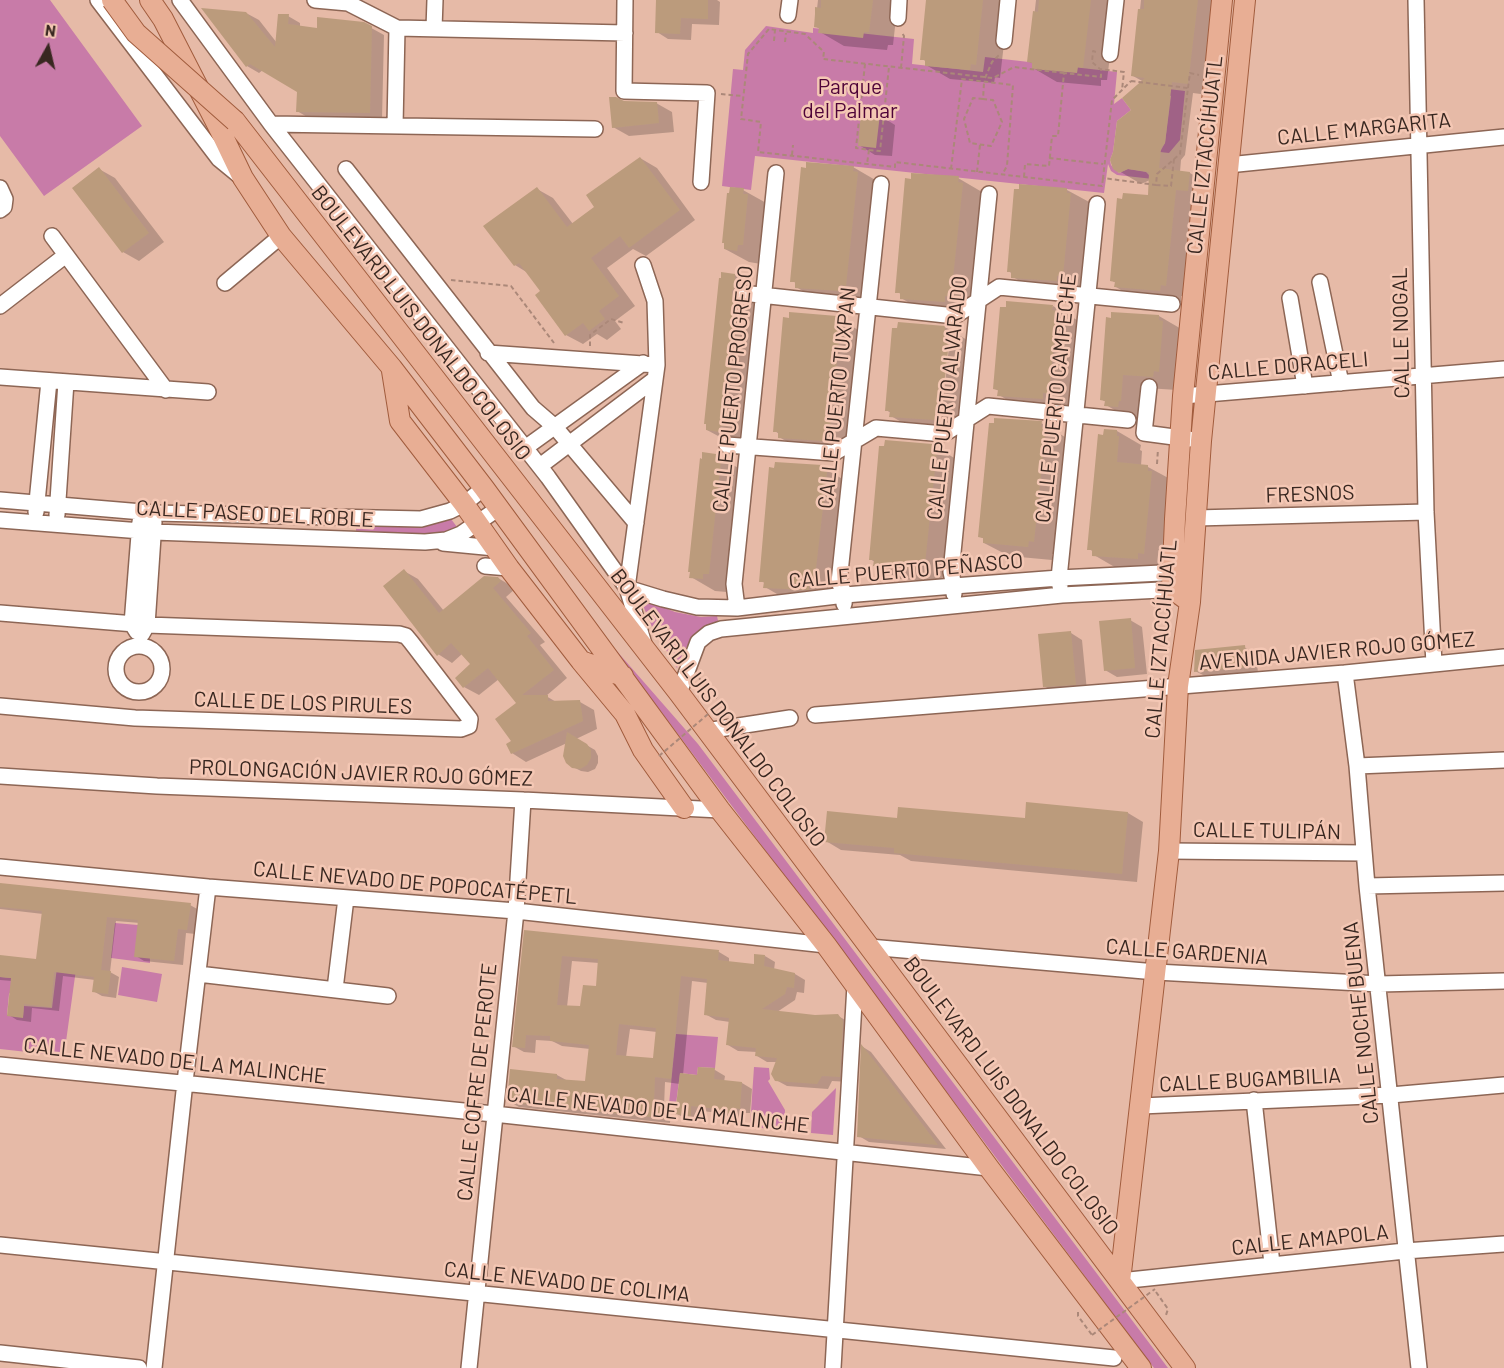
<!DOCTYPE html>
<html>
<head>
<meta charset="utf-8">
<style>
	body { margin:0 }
	#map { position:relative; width:1504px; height:1368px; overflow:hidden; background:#e6baa7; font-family:Barlow,sans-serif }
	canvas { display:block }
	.north { position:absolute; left:18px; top:18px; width:60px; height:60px; -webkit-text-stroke:4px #f4c7b4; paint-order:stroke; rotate:8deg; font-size:16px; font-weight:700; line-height:24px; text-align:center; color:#382720 }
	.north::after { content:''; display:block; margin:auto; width:21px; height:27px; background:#382720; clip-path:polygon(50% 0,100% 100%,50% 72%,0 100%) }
</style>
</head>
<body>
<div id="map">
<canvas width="1504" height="1368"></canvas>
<div class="north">N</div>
</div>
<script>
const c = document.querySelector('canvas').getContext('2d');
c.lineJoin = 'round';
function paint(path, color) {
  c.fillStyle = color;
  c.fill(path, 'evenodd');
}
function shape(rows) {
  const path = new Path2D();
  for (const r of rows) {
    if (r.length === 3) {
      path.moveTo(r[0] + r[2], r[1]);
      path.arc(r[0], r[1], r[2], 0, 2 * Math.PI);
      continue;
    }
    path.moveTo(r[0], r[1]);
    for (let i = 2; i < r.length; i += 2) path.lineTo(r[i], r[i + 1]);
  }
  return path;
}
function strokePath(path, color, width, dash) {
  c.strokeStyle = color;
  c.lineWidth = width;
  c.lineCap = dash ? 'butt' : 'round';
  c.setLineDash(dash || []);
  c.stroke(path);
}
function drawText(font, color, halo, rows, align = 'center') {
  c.font = font + ' Barlow,sans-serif';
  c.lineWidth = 5;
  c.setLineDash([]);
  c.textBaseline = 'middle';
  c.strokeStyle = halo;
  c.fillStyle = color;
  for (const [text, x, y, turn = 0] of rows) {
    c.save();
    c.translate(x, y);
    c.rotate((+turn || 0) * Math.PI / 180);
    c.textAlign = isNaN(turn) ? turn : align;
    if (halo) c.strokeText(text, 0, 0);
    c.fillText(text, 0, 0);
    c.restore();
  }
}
paint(shape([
	[0,0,50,0,142,126,44,196,0,136],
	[766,26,813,33,813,28,914,39,912,64,983,72,985,57,1117,72,1114,104,1122,98,1131,110,1117,121,1113,152,1110,160,1111,165,1119,173,1128,169,1146,172,1153,179,1117,175,1111,171,1108,164,1104,193,755,156,751,190,722,186,733,69,743,70,745,50],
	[1144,86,1185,91,1180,140,1169,153,1160,152,1165,143,1171,96],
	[451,519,457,527,444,532,424,536,356,532,356,525,422,525],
	[640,598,675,612,701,617,717,616,718,621,697,634,684,650,677,668,651,625],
	[614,649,615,649,698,744,1168,1368,1154,1368],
	[115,923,149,926,150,963,111,958],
	[58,959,77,962,64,1056,0,1049,0,977,21,979,9,994,7,1015,23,1017,24,1006,52,1008],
	[122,967,162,974,157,1002,118,995],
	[676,1034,718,1037,715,1068,698,1067,697,1075,680,1073,676,1104,669,1104],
	[754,1067,769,1068,770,1079,768,1081,785,1110,784,1130,750,1127],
	[836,1088,833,1135,811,1133,812,1112]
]), '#c87ba8');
paint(shape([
	[658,0,717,0,720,2,719,25,692,24,691,40,668,39,657,32],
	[818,0,898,0,893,45,888,45,887,50,844,46,820,32,820,29,815,26],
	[928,0,1009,0,1000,78,995,77,994,83,950,79,926,65,927,62,922,59],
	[1036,0,1117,0,1107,80,1101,80,1101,86,1057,82,1033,68,1034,64,1029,62],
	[1141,0,1220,0,1208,95,1193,93,1185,155,1181,160,1180,172,1190,173,1210,185,1187,297,1181,296,1181,302,1136,299,1116,287,1116,283,1111,280,1150,197,1150,180,1141,184,1114,168,1144,82,1133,76],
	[246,13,259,20,277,43,288,16,300,23,300,27,318,29,364,24,384,35,382,119,309,118,297,111,298,91,263,70,259,73,247,66],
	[623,102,656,103,672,112,674,132,629,136,613,127],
	[879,115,895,125,892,156,875,155,859,145],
	[640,158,657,168,695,220,646,256,633,249,607,268,635,306,615,321,621,329,607,340,597,334,583,344,566,335,542,291,528,273,515,265,537,189,553,198,573,224,597,207],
	[853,167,877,181,870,299,820,301,796,287,796,283,792,281],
	[99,169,115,178,164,242,139,261,123,252],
	[958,178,982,192,975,310,925,312,901,298,901,294,897,292],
	[743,190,768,204,761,264,749,262,725,249],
	[1067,190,1091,203,1087,289,1037,291,1013,277,1013,274,1008,271],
	[735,275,759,289,749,439,731,443,707,430,708,425,706,424],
	[1053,306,1077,320,1076,323,1081,326,1073,407,1067,406,1067,412,1023,409,999,395,999,391,995,389],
	[1159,316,1183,330,1177,390,1146,388,1142,420,1130,419,1106,405,1106,402,1101,399],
	[836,317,860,331,852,449,803,451,779,437,779,434,775,431],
	[945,327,969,341,965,428,915,430,891,416,891,413,886,410],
	[947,337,950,337,941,423,939,422],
	[1041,423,1065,437,1065,440,1070,443,1058,554,1052,554,1052,560,1009,556,984,543,985,539,980,537],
	[1117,431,1141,445,1140,450,1142,451,1141,466,1148,467,1172,480,1167,567,1118,569,1094,555,1094,552,1089,549,1104,436],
	[932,445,956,459,948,577,943,576,942,582,899,579,875,565,875,562,870,559,886,448],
	[716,455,740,469,727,592,715,591,691,577],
	[822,467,846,481,838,599,789,601,765,587,765,583,760,581],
	[404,571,418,579,444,611,498,578,513,587,515,589,506,597,545,642,540,645,567,678,546,696,558,703,580,702,594,710,597,729,576,739,595,750,598,756,598,763,595,769,588,772,581,771,573,767,567,743,526,762,512,753,518,703,499,679,479,695,464,687,472,664,462,654,452,663,438,654],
	[1130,620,1142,627,1147,674,1117,677,1105,670],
	[1071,633,1082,640,1087,691,1056,693,1044,686],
	[1244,647,1256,654,1258,673,1207,677,1195,671],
	[1128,813,1143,822,1137,882,911,861,900,855,841,850,826,841,899,819,1026,820],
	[0,884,190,905,199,910,196,934,186,933,183,965,144,961,136,956,140,923,116,921,110,972,119,977,116,998,102,996,93,991,95,980,63,976,59,1011,32,1008,31,1022,17,1020,9,1015,12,981,0,980,0,957,38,960,43,914,0,909],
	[525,931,719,952,729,958,729,963,755,965,765,956,775,962,774,970,795,974,805,980,804,993,797,992,795,1000,777,1012,815,1016,838,1016,849,1022,850,1082,832,1081,828,1089,787,1086,776,1080,777,1062,767,1062,757,1056,757,1052,738,1051,728,1045,730,1022,716,1020,705,1014,708,983,692,981,683,1075,699,1076,715,1070,725,1076,724,1082,742,1083,752,1089,750,1113,744,1113,744,1119,730,1118,721,1113,701,1111,700,1121,687,1119,677,1114,680,1084,665,1082,664,1107,671,1110,670,1123,519,1107,508,1101,557,1075,568,1081,587,1083,590,1049,562,1046,552,1041,536,1040,535,1053,524,1052,513,1046],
	[572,961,599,963,597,987,581,1008,567,1007],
	[630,1029,657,1032,654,1060,626,1057],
	[863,1047,871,1052,946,1149,869,1142,859,1136]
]), '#0003');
paint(shape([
	[656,0,708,0,708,19,681,18,680,34,655,33],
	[821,0,873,0,869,32,864,32,863,38,818,33,819,28,814,27,815,14,815,7,821,8],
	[926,0,983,0,976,65,971,64,970,70,925,66,925,60,920,60],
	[1039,0,1091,0,1083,68,1078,67,1077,73,1032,69,1032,63,1027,62,1033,11,1038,12],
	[1144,0,1198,0,1188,84,1172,82,1165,143,1161,148,1159,168,1190,172,1188,191,1176,190,1166,286,1161,285,1160,291,1114,287,1115,282,1110,281,1117,198,1122,199,1123,193,1148,195,1149,172,1128,169,1119,173,1113,169,1110,160,1113,152,1117,121,1131,110,1122,98,1145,78,1131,76,1138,9,1144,9],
	[201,8,246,12,275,47,278,14,289,14,288,24,317,28,317,17,364,22,372,26,370,113,296,112,297,92,250,64,246,67],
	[609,97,616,97,624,101,657,102,659,123,612,128],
	[861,112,880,114,876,148,858,146],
	[640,157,680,210,629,248,620,236,591,258,619,296,599,311,605,319,589,331,583,323,565,336,535,295,540,291,519,263,514,266,483,226,537,187,567,227,594,207,586,195],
	[806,162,854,166,853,171,858,172,846,286,841,285,840,291,795,288,795,282,790,282,801,167,806,168],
	[99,167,149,233,122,253,72,188],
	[911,173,959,176,958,182,963,183,951,297,945,296,945,302,900,299,900,293,895,293,905,178,911,179],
	[1019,184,1067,188,1067,193,1071,193,1063,276,1057,276,1057,281,1011,278,1011,272,1007,272,1014,189,1019,189],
	[730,187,744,188,743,194,748,194,743,245,738,245,737,251,724,249,724,243,722,243,727,193,729,193],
	[721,272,735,274,735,279,740,280,739,284,735,287,732,291,733,297,738,302,736,326,725,426,720,426,720,432,706,430,706,424,704,424,719,278,721,278],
	[1006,301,1053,305,1052,310,1057,311,1049,394,1043,393,1043,399,997,396,998,390,993,389,1000,307,1006,307],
	[789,312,837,316,836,321,841,322,829,436,824,435,823,441,778,438,778,432,773,432,783,317,789,318],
	[1111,312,1159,315,1159,320,1163,321,1159,372,1154,371,1153,377,1123,375,1121,401,1119,401,1118,407,1104,406,1105,401,1100,400,1106,317,1111,318],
	[898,322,945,326,945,332,950,332,941,415,936,415,935,420,889,417,890,411,885,411,892,328,897,328],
	[994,418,1042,421,1041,427,1046,427,1034,542,1029,541,1028,547,983,543,983,538,978,537,989,423,994,423],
	[1104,429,1117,430,1117,436,1119,436,1117,462,1148,465,1148,471,1152,471,1144,554,1138,553,1138,559,1092,556,1092,550,1087,550,1098,434,1103,435],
	[885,440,932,444,932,449,937,450,925,564,919,564,919,569,873,566,874,560,869,560,879,446,884,446],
	[702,452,716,454,716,459,721,460,709,574,703,574,703,579,689,578,690,572,688,572,700,458,702,459],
	[775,462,822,465,822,471,827,472,814,586,809,585,809,590,763,588,764,582,759,582,769,467,774,468],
	[404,569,439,613,484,576,498,577,501,581,493,588,531,633,527,636,554,670,522,695,548,695,548,701,580,700,583,721,511,754,506,744,511,741,495,719,516,703,488,668,463,688,455,678,470,664,451,643,437,656,383,586],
	[1131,618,1135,668,1104,671,1099,621],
	[1071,631,1076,685,1043,687,1038,634],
	[1245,645,1247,667,1194,672,1195,650],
	[567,732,587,744,591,750,591,758,587,765,580,769,572,768,566,763,563,756],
	[1026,802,1128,812,1122,874,894,853,894,848,824,842,827,811,897,818,898,807,1025,818],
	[0,883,191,903,187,930,178,929,174,961,134,957,138,920,107,917,101,970,111,971,108,994,92,992,94,977,54,972,51,1007,24,1004,23,1018,7,1016,11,978,0,977,0,955,36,959,42,911,0,907],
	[524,930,719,950,718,960,754,964,754,954,765,955,764,966,795,973,794,988,787,987,785,994,762,1009,815,1015,838,1014,843,1021,840,1077,822,1076,817,1084,775,1081,771,1074,777,1058,755,1056,756,1048,726,1045,729,1018,704,1015,707,979,681,976,671,1079,655,1077,654,1102,661,1103,660,1118,507,1102,510,1069,557,1074,557,1079,585,1081,589,1045,550,1041,550,1036,526,1035,525,1048,512,1047],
	[562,956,598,959,596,986,583,985,580,1006,557,1005],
	[619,1024,656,1028,653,1058,616,1055],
	[861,1044,879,1067,938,1145,857,1137],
	[698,1067,715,1068,714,1079,742,1082,740,1109,734,1108,734,1114,718,1113,718,1109,691,1106,691,1116,675,1114,680,1073,697,1075]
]), '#bb9b7c');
const minor = shape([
	[98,0,219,159,241,177],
	[180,0,271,124,548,477,627,588,644,644],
	[315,0,348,3,397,28,625,33],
	[625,0,624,91,707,93,701,182],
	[1416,0,1426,512,1434,664],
	[788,15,790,0],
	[898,18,899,0],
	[434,29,435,0],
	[1004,41,1008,0],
	[1110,54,1116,0],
	[271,124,595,129],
	[395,126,397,28],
	[1228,165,1504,137],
	[346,169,533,408,555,427,636,523],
	[0,188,5,199,4,207,0,210],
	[52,236,166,390],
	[643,265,655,301,657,365,627,588,663,599,697,607,737,608,845,595,954,586,1059,578,1182,572],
	[1320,282,1341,383],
	[225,283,281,236],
	[742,293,955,316,999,287,1172,304],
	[1290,298,1305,386],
	[0,306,66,255],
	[488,353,657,365],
	[0,377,208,392],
	[1149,387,1144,433,1189,439],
	[1183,396,1504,369],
	[727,445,834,453,876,428,944,434,988,406,1128,420],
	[525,448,643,363],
	[540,466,655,379],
	[0,500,154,513,421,519,450,511,464,504,484,488],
	[36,512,49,381],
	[57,515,66,382],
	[1196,518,1426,512],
	[0,520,154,532,425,542,446,540,461,534,499,508],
	[443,543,495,548],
	[485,566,509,568],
	[1060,586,1059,578,1097,204],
	[954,594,954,586,951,572,989,194],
	[844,604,845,595,839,582,881,184],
	[737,608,734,584,776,173],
	[0,613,147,625,399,634,406,636,411,642,470,719,469,726,461,729,135,718,0,706],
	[137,632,132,624,140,522],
	[142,634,147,625,154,522],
	[139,669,23],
	[1345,673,1357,766,1367,886,1419,1368],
	[679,693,698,642,709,633,721,629,1062,595,1181,589],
	[815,715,1345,673,1504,657],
	[706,731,790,718],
	[1357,766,1504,760],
	[0,776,157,786,523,800,720,810],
	[1169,851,1364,853],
	[0,867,208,887,516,911,826,945],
	[1367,886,1504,883],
	[869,947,1156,972,1379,984,1504,981],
	[198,974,388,996],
	[335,989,346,898],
	[0,1065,494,1114,989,1168],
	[1254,1100,1272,1264],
	[1141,1106,1391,1095,1504,1085],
	[0,1245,1114,1358],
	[1120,1281,1405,1251,1504,1244],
	[0,1353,139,1368],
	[154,1368,185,1082,208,887],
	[469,1368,516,911,523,800],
	[833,1368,855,985]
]);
const major = shape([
	[150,0,163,19,220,130,243,178,281,236,392,368,484,488,720,810,826,945,989,1168,1141,1368],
	[235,121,679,693,1185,1368],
	[392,371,400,421,464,504,509,568,581,661,623,676],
	[1190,602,1172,589,1175,519,1183,396,1222,0],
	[581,661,625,714,643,750,684,808],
	[1120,1281,1169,851,1178,686,1190,602,1201,441,1245,0]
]);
strokePath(minor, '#8d6655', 18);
strokePath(major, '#a15c3d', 22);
strokePath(shape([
	[774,41,775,30],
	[785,42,786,33],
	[1096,52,1093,51,1092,62,1100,69,1124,72,1122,90],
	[865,64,856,148,869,150,867,164],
	[901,68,904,36,902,33],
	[1064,73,1014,67,993,78,823,59,824,52,805,34,769,29,748,54,741,119,761,122,758,152,895,167,895,162,1102,186,1103,178],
	[985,78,992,62,999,55],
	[1131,81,1188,88,1180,154,1157,174,1156,185,1103,178,1112,100,1131,81],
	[1188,88,1190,73,1199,75],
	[821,90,834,87,862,90],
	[721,94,742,96],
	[983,99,973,98,964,119,970,143,991,146,1002,122,993,100,983,99,984,83],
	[869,150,880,151,889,67],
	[792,155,793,145],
	[1049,158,1103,164],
	[951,169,962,79,1013,85,1007,166,1003,173],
	[977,172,980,145],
	[1024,177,1025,164,1049,166,1052,136,1058,136,1064,73,1101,77,1101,69],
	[1156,185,1171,186,1174,159],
	[451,280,511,286,554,343],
	[590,346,590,335,611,319,624,323],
	[1157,464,1158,449],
	[699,678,721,703],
	[1156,1292,1168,1309,1166,1315],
	[1078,1312,1078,1316,1092,1335]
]), '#ab8879', 2, [4.5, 3]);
strokePath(minor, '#fff', 15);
strokePath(major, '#e8ae94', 20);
const majorBridge = shape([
	[112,0,136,33,235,121]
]);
strokePath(majorBridge, '#a15c3d', 22, []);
strokePath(shape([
	[659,756,721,703],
	[1092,1335,1155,1289]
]), '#ab8879', 2, [4.5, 3]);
strokePath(majorBridge, '#e8ae94', 20);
drawText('21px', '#4e0338', '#f4c7b4', [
	["Parque",850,87],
	["del Palmar",850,111]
]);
drawText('21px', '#382720', '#f4c7b4', [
	["CALLE MARGARITA",1364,129,-6],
	["CALLE IZTACCÍHUATL",1205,155,-84],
	["BOULEVARD LUIS DONALDO COLOSIO",421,323,52],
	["CALLE NOGAL",1401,333,-91],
	["CALLE DORACELI",1288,366,-5],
	["CALLE PUERTO PROGRESO",733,389,-84],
	["CALLE PUERTO TUXPAN",837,398,-84],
	["CALLE PUERTO ALVARADO",947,398,-84],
	["CALLE PUERTO CAMPECHE",1056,398,-84],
	["FRESNOS",1310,494,-2],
	["CALLE PASEO DEL ROBLE",255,514,3],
	["CALLE PUERTO PEÑASCO",906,571,-5],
	["CALLE IZTACCÍHUATL",1161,639,-85],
	["AVENIDA JAVIER ROJO GÓMEZ",1337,651,-5],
	["CALLE DE LOS PIRULES",303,703,2],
	["BOULEVARD LUIS DONALDO COLOSIO",718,708,53],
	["PROLONGACIÓN JAVIER ROJO GÓMEZ",361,773,2],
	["CALLE TULIPÁN",1267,831,1],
	["CALLE NEVADO DE POPOCATÉPETL",415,883,5],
	["CALLE GARDENIA",1187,952,4],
	["CALLE NOCHE BUENA",1361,1023,-96],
	["CALLE NEVADO DE LA MALINCHE",175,1061,6],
	["CALLE BUGAMBILIA",1250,1080,-3],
	["CALLE COFRE DE PEROTE",477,1082,-84],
	["BOULEVARD LUIS DONALDO COLOSIO",1011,1096,53],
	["CALLE NEVADO DE LA MALINCHE",658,1110,6],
	["CALLE AMAPOLA",1310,1240,-6],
	["CALLE NEVADO DE COLIMA",567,1282,6]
]);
</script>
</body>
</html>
